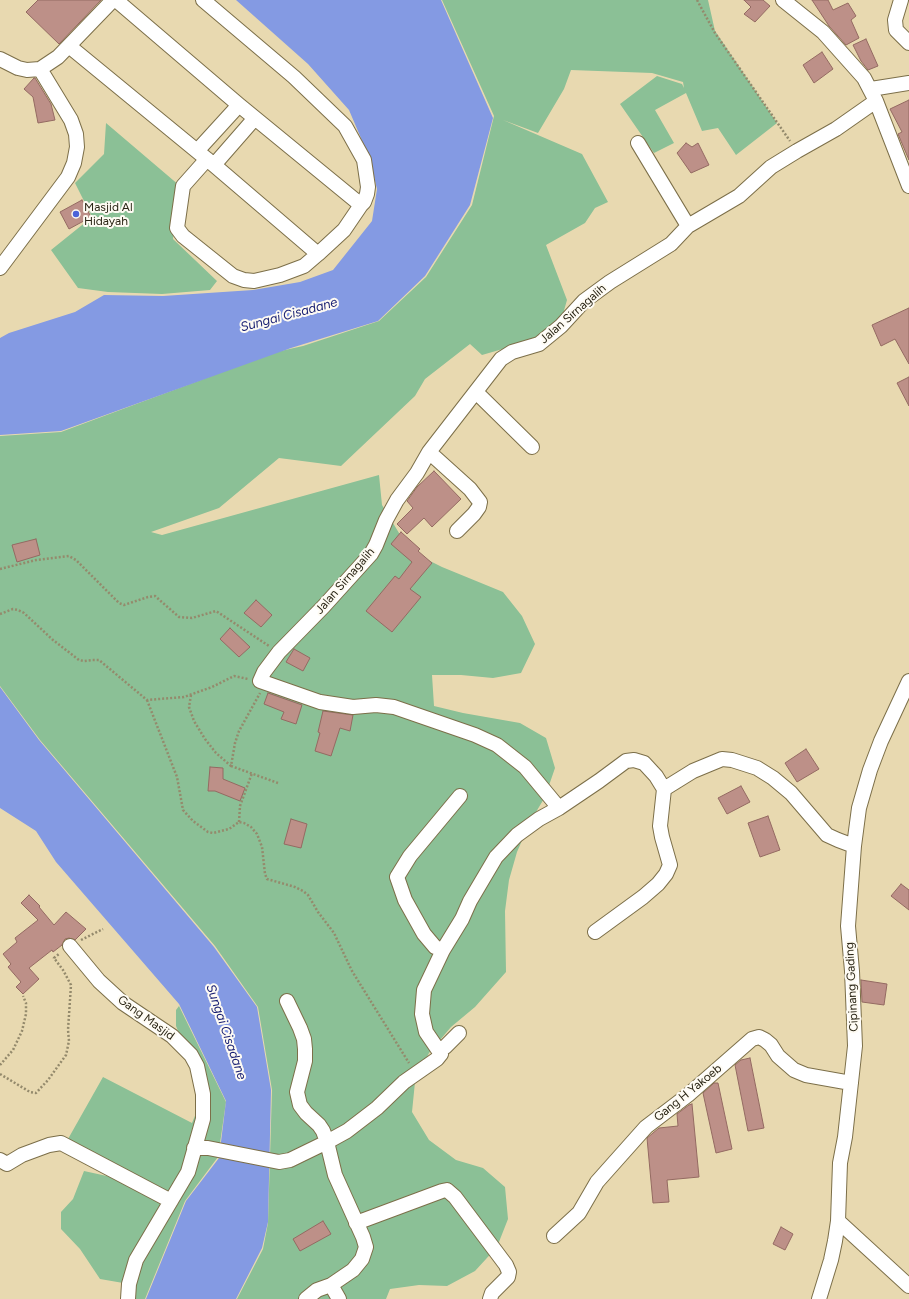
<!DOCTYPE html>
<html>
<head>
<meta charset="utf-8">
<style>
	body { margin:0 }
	canvas { display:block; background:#e8d9b0 }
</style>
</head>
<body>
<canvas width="909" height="1299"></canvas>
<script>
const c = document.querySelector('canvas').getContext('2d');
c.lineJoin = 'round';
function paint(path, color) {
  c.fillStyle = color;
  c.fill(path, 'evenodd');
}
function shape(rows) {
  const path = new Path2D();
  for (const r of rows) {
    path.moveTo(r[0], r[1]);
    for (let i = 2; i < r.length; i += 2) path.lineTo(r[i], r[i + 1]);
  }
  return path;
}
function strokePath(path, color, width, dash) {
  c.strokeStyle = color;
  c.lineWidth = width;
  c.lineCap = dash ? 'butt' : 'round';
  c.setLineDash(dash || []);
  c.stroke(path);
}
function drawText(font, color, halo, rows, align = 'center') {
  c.font = font + ' Figtree,sans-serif';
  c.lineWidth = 4;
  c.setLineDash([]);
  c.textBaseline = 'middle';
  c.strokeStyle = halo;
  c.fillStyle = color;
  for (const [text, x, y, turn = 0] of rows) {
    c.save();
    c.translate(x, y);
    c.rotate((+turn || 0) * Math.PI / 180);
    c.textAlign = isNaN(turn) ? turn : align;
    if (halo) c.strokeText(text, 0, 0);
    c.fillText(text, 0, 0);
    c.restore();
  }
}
paint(shape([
	[442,0,708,0,715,31,777,123,736,155,718,128,702,131,686,93,655,110,674,143,654,153,620,104,657,76,682,84,684,88,683,82,652,73,571,70,564,89,538,133,503,120,582,154,608,202,595,208,585,223,546,245,567,300,561,321,544,337,482,355,470,344,425,379,415,396,341,466,279,458,219,508,151,532,162,535,379,475,382,505,399,533,420,556,442,567,503,592,522,616,535,644,521,673,493,678,461,675,432,675,434,706,463,713,520,723,546,738,555,768,545,797,530,822,517,852,509,880,505,911,506,972,475,1007,451,1027,429,1053,415,1082,412,1112,429,1140,456,1160,483,1168,505,1187,508,1219,497,1247,475,1271,447,1286,419,1285,390,1289,386,1299,237,1299,263,1249,268,1223,272,1090,258,1007,215,946,40,740,0,686,0,436,61,432,276,352,303,346,379,321,426,277,472,205,494,116],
	[106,123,180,186,173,239,217,281,210,290,162,294,108,292,78,288,51,250,92,217,75,183,104,154],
	[179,1006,226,1102,218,1157,185,1201,145,1299,128,1299,129,1284,100,1279,80,1249,61,1229,61,1212,73,1199,84,1171,116,1178,68,1139,103,1077,192,1123,204,1094,176,1026,176,1010]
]), '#8bc096');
paint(shape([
	[236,0,441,0,493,118,470,205,425,276,378,321,291,348,61,431,0,435,0,338,9,333,75,312,104,295,163,296,253,290,300,282,333,270,372,221,377,189,369,157,349,110,308,64],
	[0,687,39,740,214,947,257,1007,271,1090,268,1222,262,1248,236,1299,146,1299,186,1201,219,1158,226,1101,179,1004,56,862,36,831,0,808]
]), '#849ae3');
const building = shape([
	[38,0,101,0,59,44,26,12,38,0],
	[744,0,763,0,770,6,755,22,744,14,751,7,744,0],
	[812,0,828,0,833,10,848,3,856,16,851,20,859,38,846,45,829,26,812,0],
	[866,39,878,66,868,70,861,61,853,45,866,39],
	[822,52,833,69,814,83,803,65,822,52],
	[34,78,35,78,51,104,55,120,38,123,33,97,24,89,34,78],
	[909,100,909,160,898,134,902,132,890,109,909,100],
	[686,143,692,147,698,143,709,165,691,173,677,153,686,143],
	[82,200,91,217,69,229,60,212,82,200],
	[909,308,909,364,895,339,881,346,872,325,909,308],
	[909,377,909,406,897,383,909,377],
	[434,471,461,499,432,527,424,518,407,534,397,524,413,508,407,501,417,487,434,471],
	[401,532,420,549,418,551,432,563,410,589,421,597,392,632,366,611,395,576,399,579,412,562,391,544,401,532],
	[36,539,40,555,17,562,12,545,36,539],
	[256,600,272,615,261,627,244,613,256,600],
	[230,628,250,647,239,657,220,639,230,628],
	[294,649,310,658,303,671,286,662,294,649],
	[268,693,302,705,296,724,281,719,284,712,264,704,268,693],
	[323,711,353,715,350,731,340,728,331,756,315,751,320,733,318,732,323,711],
	[806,749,819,769,797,782,785,763,806,749],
	[210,767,223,768,223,779,245,788,240,801,215,791,208,791,210,767],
	[741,786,750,802,727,814,718,798,741,786],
	[768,816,780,850,760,857,748,823,768,816],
	[291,819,307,824,301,848,284,844,291,819],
	[901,884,909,890,909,910,891,896,901,884],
	[29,895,40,906,39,907,54,925,66,912,86,929,75,940,69,938,65,939,62,945,53,952,52,950,29,968,39,979,23,994,16,987,21,982,8,967,11,964,3,954,17,942,15,938,38,920,21,903,29,895],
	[861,980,887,984,884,1005,862,1002,861,980],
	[750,1058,764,1128,748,1131,735,1065,741,1060,750,1058],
	[714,1083,718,1083,732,1149,716,1153,703,1093,714,1083],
	[692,1104,699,1177,667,1180,669,1202,653,1203,647,1138,659,1128,678,1126,677,1114,689,1105,692,1104],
	[323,1221,331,1234,300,1251,293,1239,323,1221],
	[781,1227,793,1234,785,1250,773,1244,781,1227]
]);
paint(building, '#bd9088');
strokePath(building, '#946a62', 1);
const minor = shape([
	[203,0,294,77,345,126,364,160,368,187,367,194,364,202,361,205],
	[783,0,823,32,864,78,876,101,909,186],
	[901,0,895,20,896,30,909,43],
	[69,46,214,165,318,254,344,230,361,205,239,105,116,0],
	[0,59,18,68,27,70,40,69,58,57,113,0],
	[871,89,909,83],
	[638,143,688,226],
	[197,151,239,105],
	[207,159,183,186,177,228,183,236,233,276,244,280,254,281,280,275,304,266,318,254],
	[214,165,255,118],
	[0,268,68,177,74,163,77,147,76,134,71,120,40,69],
	[476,392,532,447],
	[429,452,470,489,480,502,479,507,474,514,457,531],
	[559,808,525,767,497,745,475,735,394,707,376,705,353,707,320,702,260,681,264,672,279,652,324,606,371,554,376,545,386,520,397,500,417,473,429,452,501,359,512,352,539,344,561,326,584,301,610,282,671,244,688,226,739,196,771,167,797,151,836,129,876,101],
	[595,932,643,897,658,884,666,874,670,865,662,837,660,826,664,789],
	[70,946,99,981,123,1003,172,1036,191,1055,197,1066,203,1094,203,1119,188,1172,136,1260,129,1284,128,1299],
	[443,950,435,947,424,934,405,900,397,877,410,856,460,796],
	[441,1054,426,1032,422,1014,424,990,443,950,462,919,470,901,496,857,517,835,539,819,559,808,599,781,626,761,634,760,644,763,656,776,664,789,693,771,722,759,732,760,757,768,773,778,791,793,827,835,838,840,854,846],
	[441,1054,438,1049,445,1047,459,1033],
	[194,1148,208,1148,279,1162,290,1160,327,1142,323,1131,319,1125,306,1113,300,1105,297,1092,305,1061,305,1049,304,1039,300,1028,287,1001],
	[0,1160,7,1164,22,1155,49,1145,61,1143,171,1201],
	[838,1221,909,1286],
	[356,1223,442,1191,447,1190,455,1197,506,1265,509,1272,508,1277,492,1293,490,1299],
	[554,1236,579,1213,597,1182,646,1127,688,1095,752,1039,759,1037,765,1040,771,1045,778,1056,794,1070,806,1075,851,1083],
	[331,1285,339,1299],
	[306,1299,317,1290,331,1285,353,1270,362,1259,366,1247,363,1237,335,1175,327,1142,347,1131,377,1108,404,1082,437,1059,441,1054],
	[819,1299,831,1260,835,1241,838,1221,840,1163,845,1137,855,1046,852,971,848,926,854,846,859,808,870,770,881,741,909,681]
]);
strokePath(minor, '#7c6f49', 16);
strokePath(shape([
	[697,0,715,33,790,141],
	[0,569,36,560,69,556,76,560,119,603,124,605,148,597,155,596,179,617,192,618,216,611,269,646],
	[0,614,13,609,18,610,24,613,53,640,79,660,84,661,92,660,99,660,147,700,184,697,212,687,234,676,248,679],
	[191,695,189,707,194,721,205,739,216,753,231,766,235,743,239,731,260,693],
	[147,700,177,777,183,810,193,821,208,832,213,833,229,829,239,822,244,823,251,827,257,834,262,847,265,874,267,879,295,887,303,891,308,895,318,912,334,933,352,971,409,1063],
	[231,766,278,783],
	[239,822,240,806,252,773],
	[81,940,103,929],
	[0,1065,13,1050,22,1031,26,1014,26,1003,23,996],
	[0,1074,30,1092,36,1093,48,1080,66,1055,69,1041,68,1030,71,985,63,970,54,958,60,953]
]), '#948a6c', 2.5, [2, 2]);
strokePath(minor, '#fff', 14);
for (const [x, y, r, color] of [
	[76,214,4,"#4c63d8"]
]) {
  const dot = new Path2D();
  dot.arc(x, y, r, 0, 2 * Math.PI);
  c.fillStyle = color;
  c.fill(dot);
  strokePath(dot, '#fefbf3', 1.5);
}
drawText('12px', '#2a2515', '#fefbf3', [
	["Masjid Al",84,207],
	["Hidayah",84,221]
], 'left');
drawText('12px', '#2a2515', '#fefbf3', [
	["Jalan Sirnagalih",573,314,-41],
	["Jalan Sirnagalih",345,581,-49],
	["Cipinang Gading",852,987,-93],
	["Gang Masjid",146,1018,36],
	["Gang H Yakoeb",688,1093,-39]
]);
drawText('italic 13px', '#181f73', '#fefbf3', [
	["Sungai Cisadane",289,315,-15],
	["Sungai Cisadane",226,1032,71]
]);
</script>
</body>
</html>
